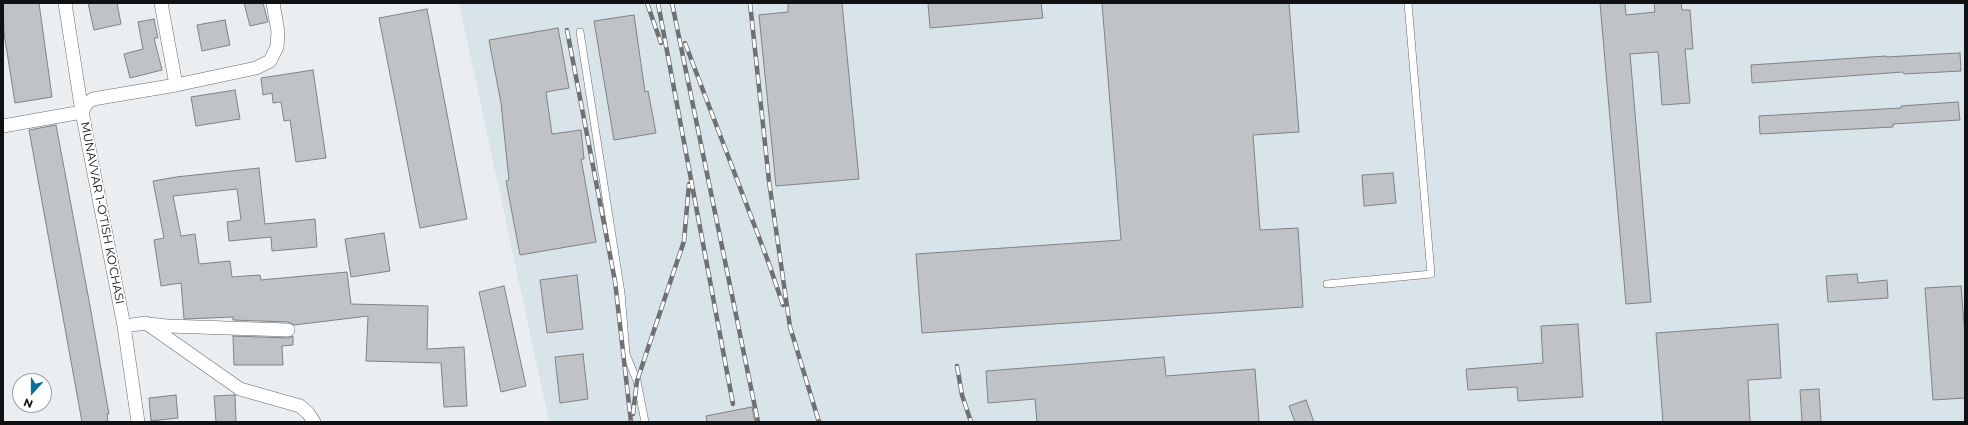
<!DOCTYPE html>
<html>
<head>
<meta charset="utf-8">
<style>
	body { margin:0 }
	#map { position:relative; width:1968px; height:425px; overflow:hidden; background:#eaeef0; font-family:Montserrat,sans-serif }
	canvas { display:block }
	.frame { position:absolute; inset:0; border:4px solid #101112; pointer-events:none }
	.north { position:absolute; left:12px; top:373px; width:40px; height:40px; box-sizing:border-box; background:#fff; border:1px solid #9fa0a0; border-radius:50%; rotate:201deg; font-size:11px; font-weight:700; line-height:16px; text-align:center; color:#101112 }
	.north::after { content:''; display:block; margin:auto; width:14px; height:18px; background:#0b6d9b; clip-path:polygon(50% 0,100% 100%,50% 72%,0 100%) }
</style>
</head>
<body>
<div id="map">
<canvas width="1968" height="425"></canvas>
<div class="frame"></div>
<div class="north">N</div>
</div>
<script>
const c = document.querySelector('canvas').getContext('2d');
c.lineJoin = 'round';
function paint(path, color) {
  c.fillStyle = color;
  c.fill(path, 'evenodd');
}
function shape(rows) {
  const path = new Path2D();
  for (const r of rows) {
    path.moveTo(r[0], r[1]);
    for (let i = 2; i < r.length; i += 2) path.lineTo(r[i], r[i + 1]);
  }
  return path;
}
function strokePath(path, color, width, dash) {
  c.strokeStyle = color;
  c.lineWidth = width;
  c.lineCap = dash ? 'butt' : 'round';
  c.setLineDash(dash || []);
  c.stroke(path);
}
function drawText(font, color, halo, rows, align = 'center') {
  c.font = font + ' Montserrat,sans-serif';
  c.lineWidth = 3.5;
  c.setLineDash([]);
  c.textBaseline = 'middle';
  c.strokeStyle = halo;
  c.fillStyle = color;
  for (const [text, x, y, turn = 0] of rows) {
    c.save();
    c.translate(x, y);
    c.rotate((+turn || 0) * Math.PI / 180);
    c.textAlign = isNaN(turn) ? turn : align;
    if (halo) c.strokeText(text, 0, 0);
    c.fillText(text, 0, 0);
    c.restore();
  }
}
paint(shape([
	[459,3,1965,3,1965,422,549,422]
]), '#d9e3ea');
const building = shape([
	[3,3,39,3,52,97,15,103,4,33,3,3],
	[88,3,117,3,121,24,94,30,88,3],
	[244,3,263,3,268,22,250,26,244,3],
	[788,3,842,3,859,179,776,186,759,15,788,12,788,3],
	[928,3,1041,3,1043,18,930,28,928,3],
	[1102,3,1289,3,1299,132,1253,135,1260,230,1298,228,1303,307,922,333,916,254,1121,240,1102,3],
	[1600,3,1625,3,1626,15,1655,12,1654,3,1681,3,1682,10,1690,10,1693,49,1685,49,1690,103,1662,105,1658,52,1630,54,1651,302,1626,304,1600,3],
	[427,9,467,219,420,228,379,18,427,9],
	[634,15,645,92,648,91,656,133,614,140,594,21,634,15],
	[154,19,158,38,154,38,162,70,130,78,124,54,143,49,138,22,154,19],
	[225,20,230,45,202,51,197,25,225,20],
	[558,28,569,88,546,92,552,134,581,130,584,159,581,159,596,242,520,255,506,181,509,180,501,103,489,40,558,28],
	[1960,53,1961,71,1904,74,1903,72,1752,83,1751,65,1886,56,1886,57,1960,53],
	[313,70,326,158,296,162,290,120,284,121,281,102,273,103,272,93,263,95,261,78,313,70],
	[235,90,240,119,196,126,191,97,235,90],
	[1958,102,1960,120,1893,124,1893,127,1760,134,1759,116,1901,108,1901,106,1958,102],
	[56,125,90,306,109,414,107,414,108,422,82,422,29,130,56,125],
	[259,168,265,224,315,219,317,247,272,251,271,237,229,241,227,222,241,220,237,189,173,196,181,236,195,234,199,264,230,261,232,277,260,275,261,280,347,272,351,304,428,306,427,349,464,347,467,406,444,407,441,363,366,361,368,316,294,325,288,322,233,320,233,317,184,319,181,283,161,286,154,240,164,238,153,181,176,177,259,168],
	[1393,173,1396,203,1364,206,1362,175,1393,173],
	[384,233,390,271,351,277,345,239,384,233],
	[1857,274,1858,283,1887,280,1888,298,1828,302,1826,276,1857,274],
	[577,275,583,329,547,333,540,280,577,275],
	[504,286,526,386,501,392,479,292,504,286],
	[1961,286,1965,335,1965,398,1933,400,1925,288,1961,286],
	[1578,324,1583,397,1518,401,1517,387,1468,390,1466,369,1543,363,1541,326,1578,324],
	[1778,324,1781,378,1748,380,1750,422,1663,422,1656,333,1778,324],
	[233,336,288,338,293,336,293,345,282,346,283,365,234,365,233,336],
	[583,354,588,399,560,403,555,357,583,354],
	[1164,357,1166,376,1255,369,1259,422,1037,422,1035,399,988,403,986,371,1164,357],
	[1819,389,1821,422,1802,422,1800,390,1819,389],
	[176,395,178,418,151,421,149,398,176,395],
	[235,395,236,422,216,422,214,396,235,395],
	[1306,400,1314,422,1295,422,1289,406,1306,400],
	[752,407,755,422,707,422,706,416,752,407]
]);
paint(building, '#c0c3c6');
strokePath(building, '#808385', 1);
const lane = shape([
	[580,32,621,293,626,354,637,381,645,422],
	[1327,284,1431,274,1408,3]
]);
const street = shape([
	[65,3,82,112,124,326,138,422],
	[161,3,176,85],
	[3,126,82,112,86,104,93,99,176,85,256,68,270,61,277,47,278,32,273,3],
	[148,324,167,326,288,330],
	[124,326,146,323,240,389,300,406,308,413,314,422]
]);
strokePath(lane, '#67696c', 8);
strokePath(street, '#67696c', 14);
strokePath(lane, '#fff', 7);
strokePath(street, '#fff', 13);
const rail = shape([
	[647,3,661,43],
	[658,3,733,404],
	[672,3,758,422],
	[750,3,769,181,790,327,819,422],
	[567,30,615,281,631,422],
	[685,43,768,261,783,305],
	[957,366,962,395,971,422],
	[633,414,637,381,684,241,689,184]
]);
strokePath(rail, '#6e7072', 4.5);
strokePath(rail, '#fff', 3, [9]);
drawText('12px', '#101112', '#fff', [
	["MUNAVVAR 1-O'TISH KO'CHASI",102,213,79]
]);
</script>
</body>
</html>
